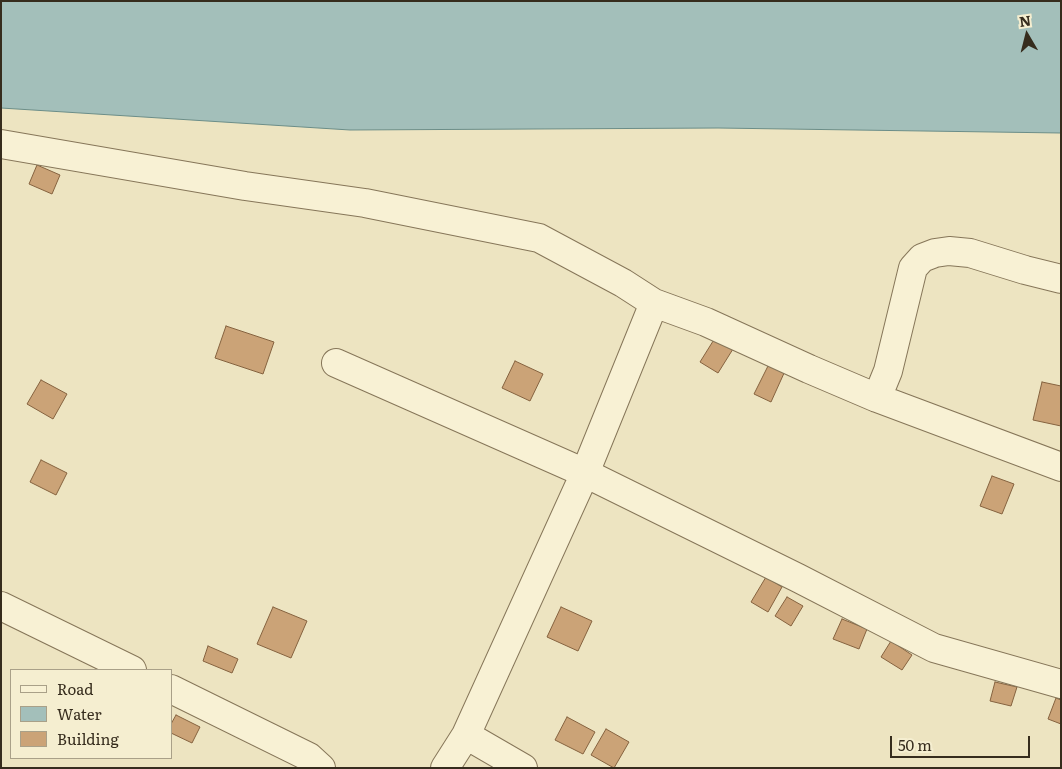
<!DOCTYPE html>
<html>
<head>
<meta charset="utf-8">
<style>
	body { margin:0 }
	#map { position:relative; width:1062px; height:769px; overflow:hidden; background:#ede4c1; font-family:Literata,serif }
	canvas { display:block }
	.frame { position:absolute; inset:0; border:2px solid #362c1d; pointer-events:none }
	.legend { position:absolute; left:10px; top:669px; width:162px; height:90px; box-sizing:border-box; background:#f5eed0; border:1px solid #a9a088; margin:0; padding:6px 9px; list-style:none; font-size:15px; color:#362c1d }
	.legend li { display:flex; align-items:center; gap:10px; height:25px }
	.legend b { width:25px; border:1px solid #a9a088 }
	.north { position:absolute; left:1002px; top:10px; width:50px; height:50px; -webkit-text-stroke:4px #f5eed0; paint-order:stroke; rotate:352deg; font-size:14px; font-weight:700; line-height:20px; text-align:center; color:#362c1d }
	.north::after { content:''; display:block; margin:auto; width:18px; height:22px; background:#362c1d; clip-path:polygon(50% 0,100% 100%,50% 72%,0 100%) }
	.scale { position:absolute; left:890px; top:736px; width:140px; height:22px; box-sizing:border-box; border:2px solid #362c1d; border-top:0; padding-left:6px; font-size:15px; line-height:18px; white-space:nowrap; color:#362c1d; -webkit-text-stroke:4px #f5eed0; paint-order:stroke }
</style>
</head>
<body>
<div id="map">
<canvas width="1062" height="769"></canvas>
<div class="frame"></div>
<ul class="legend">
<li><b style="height:6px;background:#f8f1d4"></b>Road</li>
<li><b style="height:14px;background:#a3bfba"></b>Water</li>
<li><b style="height:14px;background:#cba377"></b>Building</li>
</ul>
<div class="north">N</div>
<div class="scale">50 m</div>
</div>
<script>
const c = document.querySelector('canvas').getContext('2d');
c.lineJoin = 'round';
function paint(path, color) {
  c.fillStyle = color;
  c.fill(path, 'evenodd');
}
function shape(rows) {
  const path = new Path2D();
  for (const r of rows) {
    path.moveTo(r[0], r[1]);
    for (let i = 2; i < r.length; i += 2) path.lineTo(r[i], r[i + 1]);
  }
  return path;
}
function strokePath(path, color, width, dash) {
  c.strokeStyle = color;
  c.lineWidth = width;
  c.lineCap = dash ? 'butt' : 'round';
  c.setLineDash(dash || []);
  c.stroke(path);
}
const water = shape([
	[1,1,1061,1,1061,133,718,128,350,130,1,108,1,1]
]);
paint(water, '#a3bfba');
strokePath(water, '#6b8d88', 1);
const building = shape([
	[37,165,60,175,52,194,29,184,37,165],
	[226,326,274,342,263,374,215,358,226,326],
	[715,338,733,349,718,373,700,362,715,338],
	[515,361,543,374,530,401,502,388,515,361],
	[769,364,785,371,771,402,754,394,769,364],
	[41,380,67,394,53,419,27,404,41,380],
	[1042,382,1061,386,1061,426,1033,420,1042,382],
	[41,460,67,473,56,495,30,482,41,460],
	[992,476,1014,484,1002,514,980,506,992,476],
	[766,577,782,587,768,612,751,602,766,577],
	[787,597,803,606,791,626,775,616,787,597],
	[273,607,307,621,291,658,257,644,273,607],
	[561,607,592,621,578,651,547,637,561,607],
	[842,619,867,629,859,649,833,639,842,619],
	[891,641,912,655,902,670,881,657,891,641],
	[208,646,238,659,232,673,203,661,208,646],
	[995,682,1017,687,1011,706,990,701,995,682],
	[1056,698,1061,700,1061,724,1048,719,1056,698],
	[176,715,200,727,192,743,171,733,171,724,176,715],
	[567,717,595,732,583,754,555,740,567,717],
	[606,729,629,742,614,768,591,755,606,729]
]);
paint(building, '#cba377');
strokePath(building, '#85623f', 1);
const minor = shape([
	[1,144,245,186,365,203,539,238,623,283,654,303,706,322,809,369,877,398,1061,467],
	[336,363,585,473,798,578,934,648,1061,684],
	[877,398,888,371,913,268,922,258,935,253,949,251,970,253,1025,270,1061,279],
	[1,606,132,670],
	[171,689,309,757,321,768],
	[466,735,523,768],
	[445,768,466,735,585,473,654,303]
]);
strokePath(minor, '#867659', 30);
strokePath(minor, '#f8f1d4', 28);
</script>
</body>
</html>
